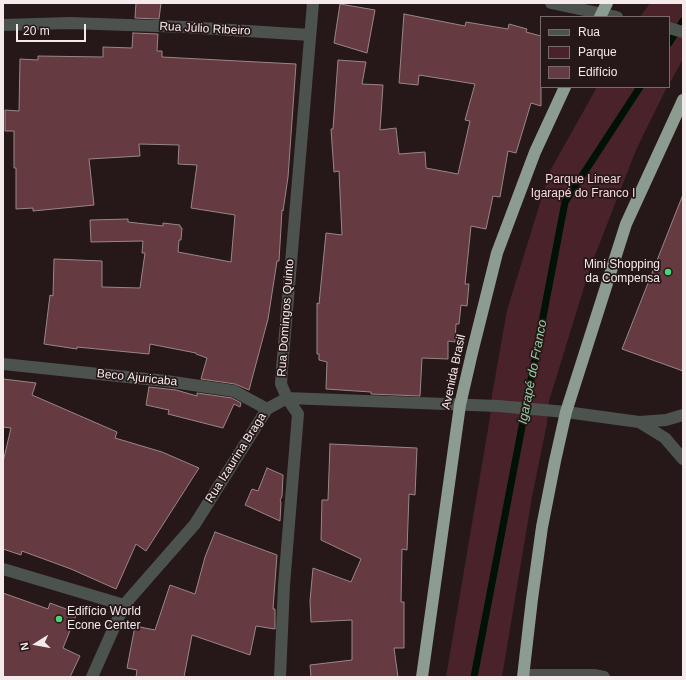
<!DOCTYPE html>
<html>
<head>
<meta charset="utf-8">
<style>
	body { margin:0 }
	#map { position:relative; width:686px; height:680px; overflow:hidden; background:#261719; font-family:Helvetica,sans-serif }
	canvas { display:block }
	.frame { position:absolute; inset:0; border:4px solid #f5eaeb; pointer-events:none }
	.legend { position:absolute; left:540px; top:16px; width:130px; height:72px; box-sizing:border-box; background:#261719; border:1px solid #796b6d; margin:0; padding:5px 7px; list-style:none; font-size:12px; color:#f5eaeb }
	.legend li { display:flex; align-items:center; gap:8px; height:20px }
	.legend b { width:20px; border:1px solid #796b6d }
	.north { position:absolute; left:16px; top:624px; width:40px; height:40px; -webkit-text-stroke:3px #261719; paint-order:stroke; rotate:259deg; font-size:11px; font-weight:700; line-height:16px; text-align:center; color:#f5eaeb }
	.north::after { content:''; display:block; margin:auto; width:14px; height:18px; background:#f5eaeb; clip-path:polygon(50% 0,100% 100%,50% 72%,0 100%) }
	.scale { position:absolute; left:16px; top:24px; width:70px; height:18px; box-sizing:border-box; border:2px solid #f5eaeb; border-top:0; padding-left:5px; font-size:12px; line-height:14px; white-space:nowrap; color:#f5eaeb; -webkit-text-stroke:3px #261719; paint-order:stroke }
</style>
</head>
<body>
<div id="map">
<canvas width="686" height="680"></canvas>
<div class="frame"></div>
<ul class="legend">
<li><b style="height:5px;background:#4c524d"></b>Rua</li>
<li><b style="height:11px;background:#492329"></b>Parque</li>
<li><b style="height:11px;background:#653a40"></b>Edifício</li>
</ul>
<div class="north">N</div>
<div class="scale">20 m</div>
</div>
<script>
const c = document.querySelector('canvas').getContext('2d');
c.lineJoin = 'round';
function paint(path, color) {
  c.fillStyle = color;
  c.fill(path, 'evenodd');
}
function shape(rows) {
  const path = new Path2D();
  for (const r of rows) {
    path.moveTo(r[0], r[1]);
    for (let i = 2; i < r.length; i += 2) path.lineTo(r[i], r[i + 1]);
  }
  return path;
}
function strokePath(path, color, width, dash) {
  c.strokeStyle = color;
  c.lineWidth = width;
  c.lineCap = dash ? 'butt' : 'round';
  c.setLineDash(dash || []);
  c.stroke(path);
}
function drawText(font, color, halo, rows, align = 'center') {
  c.font = font + ' Helvetica,sans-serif';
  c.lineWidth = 3.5;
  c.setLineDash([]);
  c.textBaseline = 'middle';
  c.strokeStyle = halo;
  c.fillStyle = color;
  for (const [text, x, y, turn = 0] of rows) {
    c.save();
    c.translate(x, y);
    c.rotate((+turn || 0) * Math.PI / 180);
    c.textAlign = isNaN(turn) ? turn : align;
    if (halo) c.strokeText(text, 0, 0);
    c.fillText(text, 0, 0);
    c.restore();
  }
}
paint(shape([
	[650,3,683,3,683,59,669,84,669,17,640,17],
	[597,87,667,87,636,150,590,268,549,401,547,423,532,497,502,677,446,677,490,417,492,395,507,310,550,171]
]), '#492329');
strokePath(shape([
	[669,43,683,21],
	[474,677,565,202,640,87]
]), '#001203', 7);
const building = shape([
	[136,3,161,3,159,19,135,18,136,3],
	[340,4,375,10,367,53,334,43,340,4],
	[404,14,465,26,466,22,508,29,509,24,527,29,526,32,541,36,541,106,531,103,516,153,508,151,500,197,493,196,486,229,471,226,465,284,469,284,467,306,461,305,459,324,456,324,455,342,448,341,448,359,422,358,420,396,371,394,371,392,326,389,327,362,319,360,319,354,317,354,317,303,319,304,326,233,342,235,339,171,334,172,331,129,333,129,338,60,366,62,362,84,383,85,380,130,396,128,399,154,425,152,426,168,458,174,470,121,465,120,475,84,419,75,418,85,399,83,404,14],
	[133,33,158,34,157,51,162,51,162,57,296,64,288,177,283,211,282,210,279,261,277,261,268,319,249,390,235,384,201,379,207,358,196,354,196,353,150,344,149,354,77,347,77,349,44,344,50,295,53,296,54,259,102,261,102,287,140,288,145,253,142,253,143,241,91,242,90,220,128,219,128,222,163,226,163,223,180,225,180,227,182,228,181,240,179,240,178,252,231,262,235,215,191,208,197,165,178,164,179,145,139,144,140,156,89,159,94,205,33,211,33,208,16,209,16,168,14,168,14,131,5,131,5,110,19,111,20,59,38,60,38,56,103,57,103,47,132,48,133,33],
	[682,197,683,198,683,371,622,349,682,197],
	[3,379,36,383,32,395,117,432,115,438,162,452,199,468,146,551,136,544,116,589,71,569,22,551,21,555,3,549,3,462,11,428,3,427,3,379],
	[149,387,176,390,197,396,197,393,232,398,241,403,240,407,234,404,223,428,168,414,169,410,146,405,149,387],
	[330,444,417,448,415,495,409,494,407,550,402,549,401,602,404,602,404,648,394,648,398,677,311,677,310,665,352,660,352,620,311,622,310,601,313,568,351,582,361,559,321,540,322,500,328,500,330,444],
	[267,468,283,475,282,496,280,501,281,502,280,521,245,505,252,489,258,491,267,468],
	[215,532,277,555,273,609,275,609,275,629,256,626,250,655,192,635,184,677,136,677,137,670,127,668,135,626,155,630,170,585,195,594,205,557,215,532],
	[3,593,48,609,50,603,77,613,63,648,80,656,70,677,3,677,3,593]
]);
paint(building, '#653a40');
strokePath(building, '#9a8688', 1);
strokePath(shape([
	[3,364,166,381,234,391,267,409]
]), '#4c524d', 12);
strokePath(shape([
	[551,3,617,17],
	[3,25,70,23,185,27,310,35],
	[669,28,683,32],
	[639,422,666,420,683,415],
	[3,569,124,605],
	[524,675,594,675,604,677],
	[92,677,124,605,195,524,267,409,287,398,498,406,566,412,639,422,665,438,683,459],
	[280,677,284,585,298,414,287,398,281,384,282,369,313,3]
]), '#4c524d', 12);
strokePath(shape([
	[600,17,607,3],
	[422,677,460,405,472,353,497,253,535,152,565,87],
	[523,677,532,599,542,527,555,461,566,412,626,224,683,100]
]), '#8d9c90', 12);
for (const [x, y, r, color] of [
	[668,272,4,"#47d779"],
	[59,619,4,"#47d779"]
]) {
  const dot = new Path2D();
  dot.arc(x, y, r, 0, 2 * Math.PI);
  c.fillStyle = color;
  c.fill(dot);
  strokePath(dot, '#261719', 1.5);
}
drawText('12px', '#f5eaeb', '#261719', [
	["Rua Júlio Ribeiro",205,29,3],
	["Rua Domingos Quinto",286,318,-86],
	["Avenida Brasil",454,372,-78],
	["Beco Ajuricaba",137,378,6],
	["Rua Izaurina Braga",236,458,-58]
]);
drawText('12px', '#f9d9dc', '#261719', [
	["Parque Linear",583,180],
	["Igarapé do Franco I",583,194]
]);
drawText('12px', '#f5eaeb', '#261719', [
	["Mini Shopping",660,265],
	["da Compensa",660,279],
	["Edifício World",67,612,"left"],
	["Econe Center",67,626,"left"]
], 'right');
drawText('italic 13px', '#92cfa0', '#261719', [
	["Igarapé do Franco",533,372,-79]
]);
</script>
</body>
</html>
